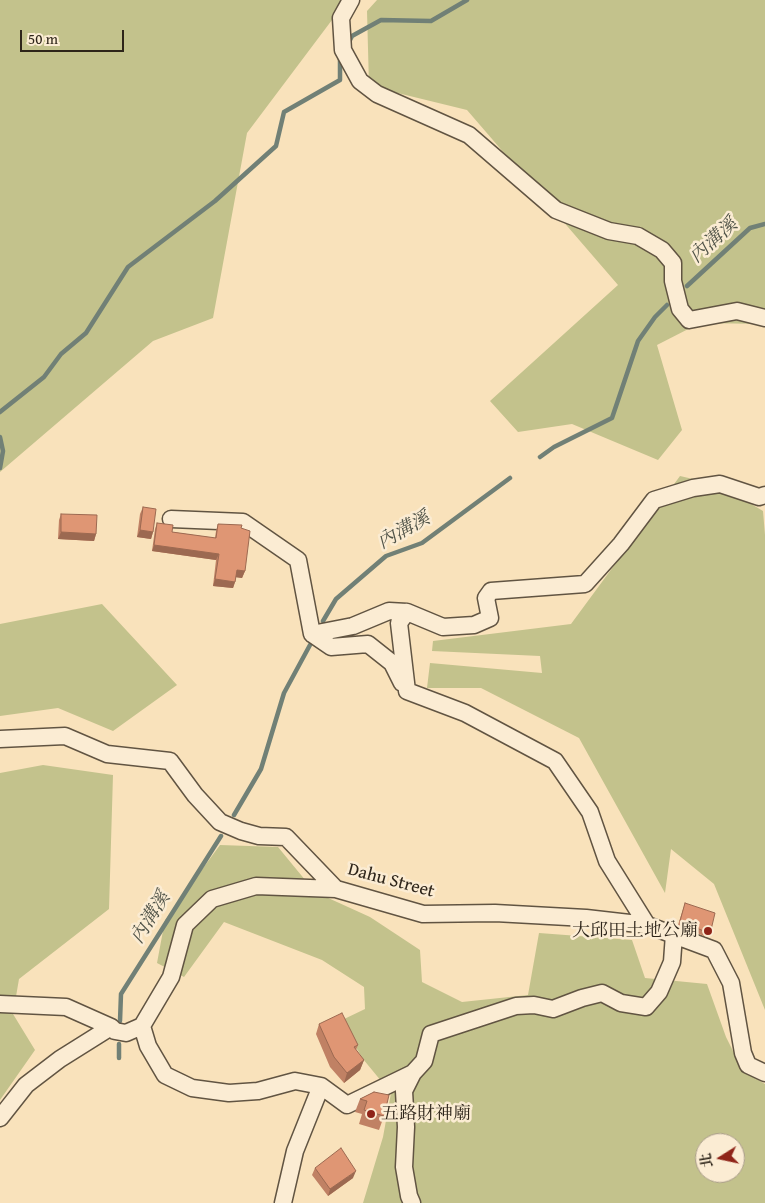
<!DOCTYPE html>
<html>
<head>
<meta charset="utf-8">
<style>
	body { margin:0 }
	#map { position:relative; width:765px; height:1203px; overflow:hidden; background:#f9e2bb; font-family:"Gentium Book Plus","Noto Serif TC",serif }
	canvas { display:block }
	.north { position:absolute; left:695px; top:1133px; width:50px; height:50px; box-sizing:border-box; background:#fbecd3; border:1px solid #a99c89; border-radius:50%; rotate:260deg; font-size:14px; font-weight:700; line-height:20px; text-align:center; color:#2e251a }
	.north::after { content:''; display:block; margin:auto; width:18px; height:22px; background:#8f2418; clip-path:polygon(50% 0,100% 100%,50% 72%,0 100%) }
	.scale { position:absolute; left:20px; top:30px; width:104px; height:22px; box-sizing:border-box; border:2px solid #2e251a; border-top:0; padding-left:6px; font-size:15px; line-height:18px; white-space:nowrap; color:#2e251a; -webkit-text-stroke:4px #fbecd3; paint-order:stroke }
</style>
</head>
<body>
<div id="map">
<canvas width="765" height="1203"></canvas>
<div class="north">北</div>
<div class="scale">50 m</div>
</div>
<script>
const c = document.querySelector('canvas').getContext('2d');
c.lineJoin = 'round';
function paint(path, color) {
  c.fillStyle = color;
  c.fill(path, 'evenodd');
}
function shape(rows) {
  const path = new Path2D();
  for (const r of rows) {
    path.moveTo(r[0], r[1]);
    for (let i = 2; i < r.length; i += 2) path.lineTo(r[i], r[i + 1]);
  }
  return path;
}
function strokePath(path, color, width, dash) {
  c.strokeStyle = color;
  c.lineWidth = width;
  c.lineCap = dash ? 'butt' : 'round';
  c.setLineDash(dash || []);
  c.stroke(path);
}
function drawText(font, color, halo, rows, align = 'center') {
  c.font = font + ' "Gentium Book Plus","Noto Serif TC",serif';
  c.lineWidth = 5;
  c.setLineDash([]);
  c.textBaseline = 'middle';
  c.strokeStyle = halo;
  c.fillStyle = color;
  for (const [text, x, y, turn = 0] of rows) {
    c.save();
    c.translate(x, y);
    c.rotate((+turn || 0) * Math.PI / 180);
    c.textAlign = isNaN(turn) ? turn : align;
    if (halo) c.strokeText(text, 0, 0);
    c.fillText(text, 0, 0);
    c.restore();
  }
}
paint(shape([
	[0,0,347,0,247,133,213,318,153,341,0,472],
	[377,0,765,0,765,324,700,323,657,345,682,430,658,460,572,424,518,432,490,401,618,285,467,110,369,86,367,11],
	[680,476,719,485,763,511,765,535,765,1010,714,884,671,849,665,893,579,738,481,688,427,688,430,663,542,673,540,656,432,651,433,641,571,624],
	[102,604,177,685,113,731,58,708,0,716,0,624],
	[43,765,113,775,109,909,19,979,13,1014,35,1050,0,1100,0,773],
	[220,845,278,847,315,892,370,917,420,950,422,982,462,1002,528,995,539,933,632,940,645,978,707,984,726,1037,743,1071,765,1084,765,1203,363,1203,383,1137,391,1093,363,1059,340,1021,365,1009,364,987,322,960,224,922,184,977,157,963,165,920],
	[705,1143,735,1143,735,1173,705,1173]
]), '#c3c28c');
strokePath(shape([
	[350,40,352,36,381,20,431,21,467,0],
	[687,286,750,228,765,224],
	[0,412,44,377,61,354,86,333,128,267,215,201,276,146,284,112,340,80,340,58],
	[0,437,3,451,0,468],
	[540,457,554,447,612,418,638,341,655,317,667,305],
	[323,621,336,599,386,556,422,543,510,478],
	[234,815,261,769,284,693,310,645],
	[120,1021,121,994,221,836],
	[119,1058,119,1044]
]), '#718076', 4.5);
const minor = shape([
	[351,0,341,18,343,50,360,81,377,94,469,135,556,210,609,231,638,236,662,250,673,263,673,281,680,309,689,320,737,311,765,318],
	[171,519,243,522,298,560,312,634,331,647,368,644,392,663,402,683],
	[312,634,353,626,389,611,407,612],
	[0,739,65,736,107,754,170,761,195,795,220,822,241,831,259,836,286,837,336,889,423,914,495,913,586,918,647,925,714,950,731,983,743,1053,748,1065,765,1073],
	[647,925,607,861,590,812,555,761,465,713,407,691,399,623,407,612,443,627,474,625,490,618,486,598,491,591,585,584,621,544,654,500,693,488,720,484,759,497,765,495],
	[0,1004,66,1007,111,1027,115,1031,126,1033,142,1026,148,1046,165,1075,192,1088,229,1093,258,1091,295,1081,321,1086,347,1105,413,1073],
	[142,1026,171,977,185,925,212,899,256,886,336,889],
	[0,1118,26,1085,60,1059,111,1027],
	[283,1203,295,1151,321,1086],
	[412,1203,409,1196,404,1167,406,1127,404,1091,413,1073,424,1061,431,1034,516,1006,534,1005,553,1009,582,998,602,993,621,1003,646,1007,659,992,672,962,674,934]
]);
strokePath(minor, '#615442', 19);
strokePath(minor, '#fbecd3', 16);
paint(shape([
	[143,507,153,532,151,539,137,537,140,514],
	[61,514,96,534,94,541,58,539,59,520],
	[157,523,172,532,215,538,216,531,218,524,241,528,245,571,242,578,236,577,235,582,233,588,213,586,216,560,152,551,155,529],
	[685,903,711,930,709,935,705,933,704,936,678,925],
	[319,1024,358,1045,356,1050,364,1060,360,1070,344,1083,330,1067,316,1034],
	[374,1092,384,1116,379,1130,359,1124,362,1114,355,1112,360,1099],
	[315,1168,353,1178,328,1196,312,1175]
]), '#c08164');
paint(shape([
	[140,530,153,532,151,539,137,537],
	[61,532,96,534,94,541,58,539],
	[154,545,219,554,216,560,152,551],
	[237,570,245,571,242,578,234,577],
	[215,579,235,582,233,588,213,586],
	[364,1060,360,1070,344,1083,347,1073],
	[356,1171,353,1178,328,1196,330,1189]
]), '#9c6951');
const building = shape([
	[143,507,156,509,153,532,140,530,143,507],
	[61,514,97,515,96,534,61,532,61,514],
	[157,523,173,525,172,532,216,538,218,524,242,525,241,528,250,531,245,571,237,570,235,582,215,579,219,554,154,545,157,523],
	[685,903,715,913,711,930,707,929,706,932,680,921,685,903],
	[342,1013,358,1045,354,1047,364,1060,347,1073,334,1057,319,1024,342,1013],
	[374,1092,389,1095,384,1116,364,1110,367,1101,360,1099,374,1092],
	[341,1148,356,1171,330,1189,315,1168,341,1148]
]);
paint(building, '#df9674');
strokePath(building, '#9c6951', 1);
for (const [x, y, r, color] of [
	[708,931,5,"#8f2418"],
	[371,1114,5,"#8f2418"]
]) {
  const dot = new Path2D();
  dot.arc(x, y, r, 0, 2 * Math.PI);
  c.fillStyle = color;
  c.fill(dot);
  strokePath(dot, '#fbecd3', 2);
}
drawText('18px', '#2e251a', '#fbecd3', [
	["Dahu Street",391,881,15]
]);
drawText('18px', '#2e251a', '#fbecd3', [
	["大邱田土地公廟",698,931],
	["五路財神廟",381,1114,"left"]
], 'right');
drawText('italic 19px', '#505348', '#fbecd3', [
	["內溝溪",714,241,-42],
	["內溝溪",404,531,-29],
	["內溝溪",151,918,-58]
]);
</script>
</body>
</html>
